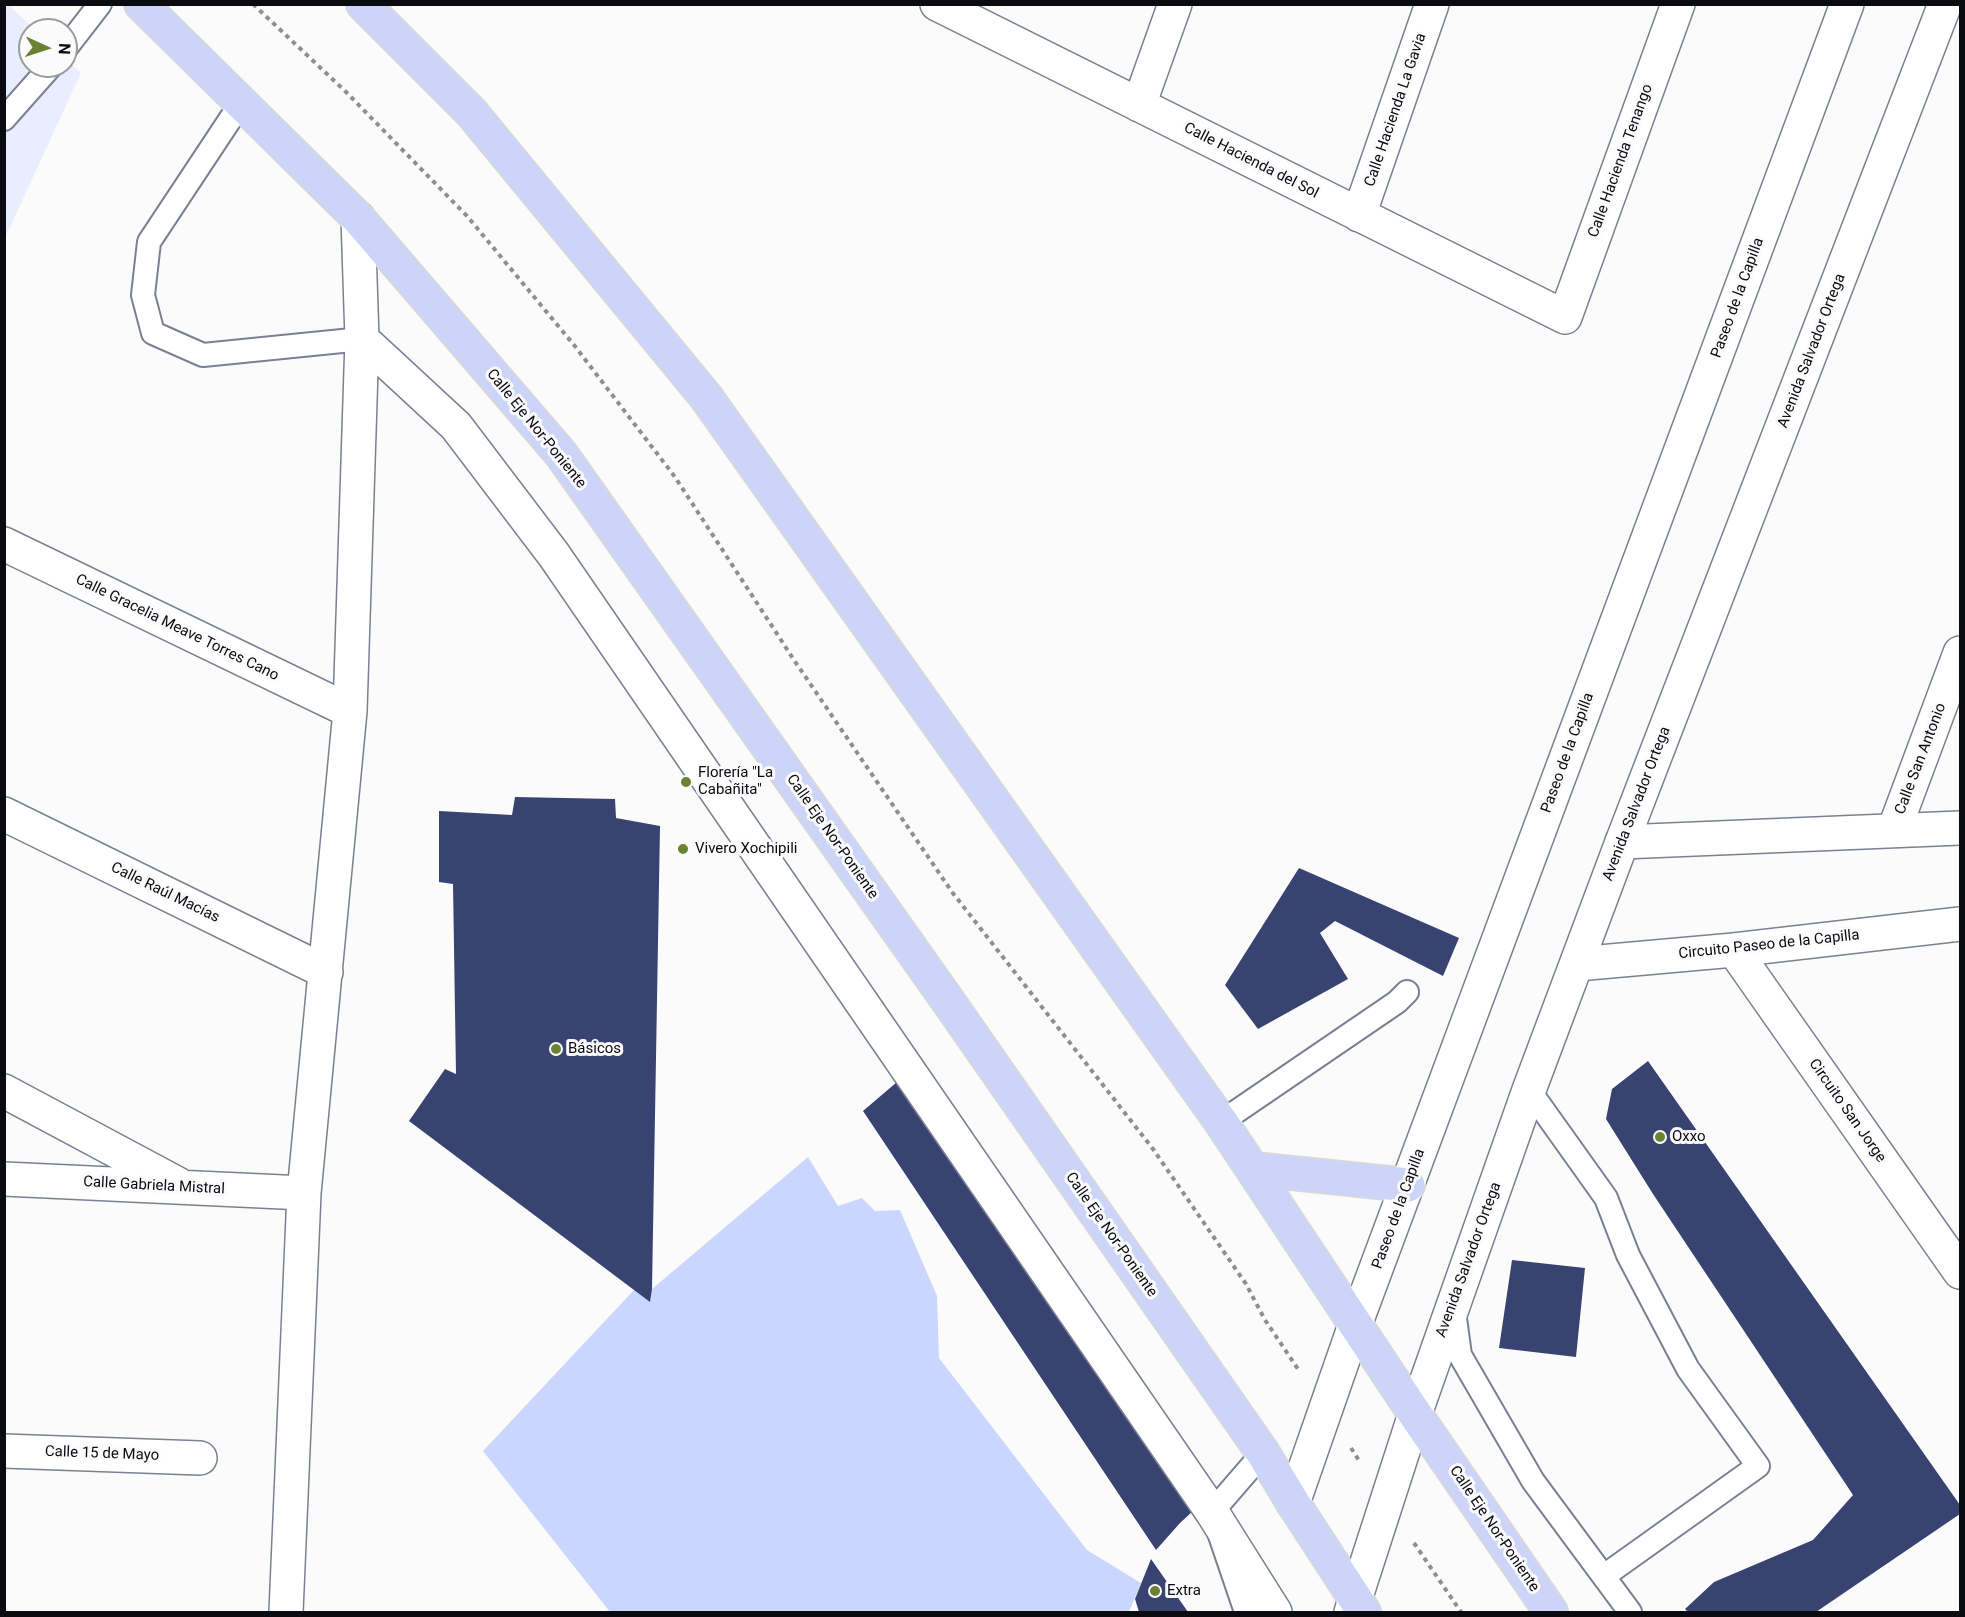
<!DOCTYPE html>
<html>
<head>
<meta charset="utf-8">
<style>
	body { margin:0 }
	#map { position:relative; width:1965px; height:1617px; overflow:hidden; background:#fbfbfb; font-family:Roboto,sans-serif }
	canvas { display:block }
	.frame { position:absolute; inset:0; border:6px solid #090b11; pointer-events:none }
	.north { position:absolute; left:18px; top:18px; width:60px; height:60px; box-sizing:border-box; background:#fbfbfb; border:2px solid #9a9b9d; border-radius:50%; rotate:93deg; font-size:16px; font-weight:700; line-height:24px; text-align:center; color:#090b11 }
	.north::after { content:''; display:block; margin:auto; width:21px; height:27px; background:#6b8233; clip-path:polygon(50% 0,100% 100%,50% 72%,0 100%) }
</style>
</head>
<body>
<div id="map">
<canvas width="1965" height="1617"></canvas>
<div class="frame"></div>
<div class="north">N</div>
</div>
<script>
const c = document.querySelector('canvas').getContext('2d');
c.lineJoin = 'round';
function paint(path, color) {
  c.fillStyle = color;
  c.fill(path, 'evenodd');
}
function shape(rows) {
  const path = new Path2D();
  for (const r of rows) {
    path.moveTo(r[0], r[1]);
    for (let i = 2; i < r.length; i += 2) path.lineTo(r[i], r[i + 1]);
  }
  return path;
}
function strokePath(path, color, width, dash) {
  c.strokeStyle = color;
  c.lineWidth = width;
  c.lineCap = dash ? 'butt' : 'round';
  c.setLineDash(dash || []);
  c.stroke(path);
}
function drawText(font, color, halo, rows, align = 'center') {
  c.font = font + ' Roboto,sans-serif';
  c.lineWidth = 6;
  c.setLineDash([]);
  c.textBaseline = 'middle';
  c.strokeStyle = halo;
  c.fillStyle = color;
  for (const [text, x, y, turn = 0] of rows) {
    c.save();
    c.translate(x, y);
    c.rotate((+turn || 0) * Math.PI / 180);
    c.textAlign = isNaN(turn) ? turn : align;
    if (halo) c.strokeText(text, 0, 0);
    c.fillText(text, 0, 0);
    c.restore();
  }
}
paint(shape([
	[8,4,35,30,30,30,30,66,66,66,66,59,81,73,5,238,4,5]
]), '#e9eeff');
paint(shape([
	[808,1157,838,1206,862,1198,875,1211,900,1210,937,1296,939,1358,1087,1550,1141,1583,1129,1612,610,1612,483,1451,634,1290,652,1289]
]), '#cbd6fe');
paint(shape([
	[515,797,615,799,616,818,660,826,652,1289,650,1302,409,1121,445,1069,456,1074,453,884,439,882,439,811,512,815],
	[1299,868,1459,938,1443,976,1335,921,1320,933,1348,979,1258,1029,1225,985],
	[1648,1061,1960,1505,1960,1514,1816,1612,1688,1612,1685,1609,1714,1582,1813,1540,1853,1495,1653,1194,1606,1119,1612,1089],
	[904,1076,1194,1510,1180,1523,1156,1550,863,1111],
	[1512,1260,1585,1268,1576,1357,1499,1348],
	[1151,1559,1188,1612,1139,1612,1135,1599]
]), '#394371');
const service = shape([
	[66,48,100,4],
	[241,103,149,242,143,295,153,333,203,355,362,339],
	[4,119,51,66],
	[1529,1090,1606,1198,1628,1255,1688,1369,1758,1466,1604,1576],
	[1221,1122,1397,1002,1407,992],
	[1454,1311,1460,1355,1533,1481,1630,1612],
	[1246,1612,1212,1512,1263,1453]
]);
const minor = shape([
	[937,4,1565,317,1678,4],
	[1139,105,1175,4],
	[1359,215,1432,4],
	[362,339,456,426,554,555,1212,1512,1275,1612],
	[4,544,350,711],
	[4,814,326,972],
	[1894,830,1960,653],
	[1734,950,1960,1272],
	[4,1091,178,1184],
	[4,1179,304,1193],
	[4,1451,200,1458],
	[286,1612,304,1193,350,711,362,339,358,218]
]);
const tertiary = shape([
	[1622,842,1960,828],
	[1577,964,1734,950,1960,924]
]);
const secondary = shape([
	[1293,1503,1355,1325,1847,4],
	[1351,1612,1415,1414,1529,1090,1622,842,1945,4]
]);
const primary = shape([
	[141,4,358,218,561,454,948,1001,1263,1453,1293,1503,1364,1612],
	[363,4,471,112,706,397,1221,1122,1415,1414,1551,1612],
	[1253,1169,1408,1185]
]);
strokePath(service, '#7a8092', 26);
strokePath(minor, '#7a8092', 36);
strokePath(tertiary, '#7a8092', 36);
strokePath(secondary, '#7a8092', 36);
strokePath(primary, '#d8d8d9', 36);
strokePath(shape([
	[253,4,346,92,467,216,574,345,675,477,794,660,952,892,1153,1149,1246,1284,1265,1320,1300,1372],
	[1351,1448,1360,1462],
	[1414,1543,1461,1612]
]), '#8e8f91', 4, [4.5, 4.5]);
strokePath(service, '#fff', 22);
strokePath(minor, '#fff', 33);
strokePath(tertiary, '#fff', 33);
strokePath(secondary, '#fff', 33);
strokePath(primary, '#ccd5f8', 33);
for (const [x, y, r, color] of [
	[686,782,6,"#6b8233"],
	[683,849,6,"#6b8233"],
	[556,1049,6,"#6b8233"],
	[1660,1137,6,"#6b8233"],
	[1155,1591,6,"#6b8233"]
]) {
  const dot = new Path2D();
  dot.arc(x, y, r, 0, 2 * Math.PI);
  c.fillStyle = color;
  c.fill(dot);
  strokePath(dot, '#fbfbfb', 2);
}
drawText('15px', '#090b11', '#fbfbfb', [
	["Calle Hacienda La Gavia",1396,110,-71],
	["Calle Hacienda del Sol",1251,161,27],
	["Calle Hacienda Tenango",1621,161,-70],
	["Paseo de la Capilla",1738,298,-70],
	["Avenida Salvador Ortega",1812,351,-69],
	["Calle Eje Nor-Poniente",536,429,51],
	["Calle Gracelia Meave Torres Cano",177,628,26],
	["Paseo de la Capilla",1568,753,-70],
	["Calle San Antonio",1921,759,-69],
	["Avenida Salvador Ortega",1637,804,-69],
	["Calle Eje Nor-Poniente",832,837,55],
	["Calle Raúl Macías",165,893,26],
	["Circuito Paseo de la Capilla",1769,945,-6],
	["Circuito San Jorge",1847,1111,55],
	["Calle Gabriela Mistral",154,1186,3],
	["Paseo de la Capilla",1399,1209,-70],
	["Calle Eje Nor-Poniente",1111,1235,55],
	["Avenida Salvador Ortega",1469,1260,-70],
	["Calle 15 de Mayo",102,1454,2],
	["Calle Eje Nor-Poniente",1494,1529,56]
]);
drawText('15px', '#090b11', '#fbfbfb', [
	["Florería \"La",698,773],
	["Cabañita\"",698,790],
	["Vivero Xochipili",695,849],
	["Básicos",568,1049],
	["Oxxo",1672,1137],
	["Extra",1167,1591]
], 'left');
</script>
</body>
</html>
